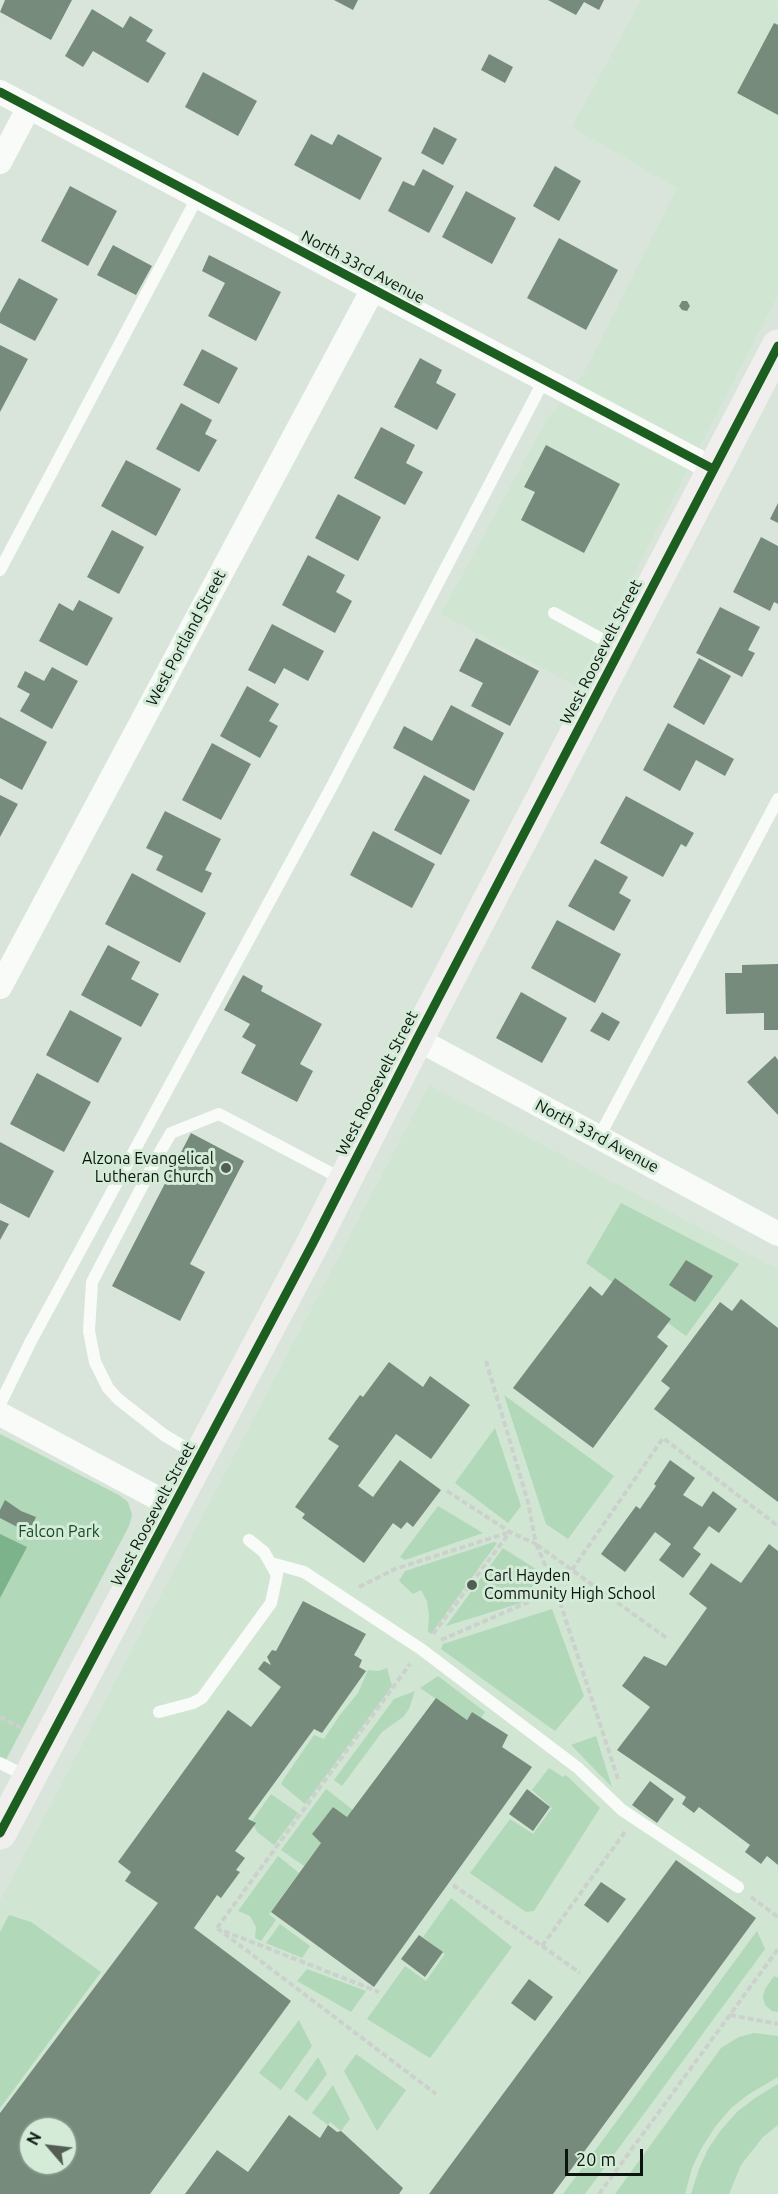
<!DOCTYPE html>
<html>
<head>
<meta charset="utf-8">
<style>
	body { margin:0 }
	#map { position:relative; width:778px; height:2194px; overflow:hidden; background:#d9e5da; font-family:Ubuntu,sans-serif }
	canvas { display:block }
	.north { position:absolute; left:18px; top:2116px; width:60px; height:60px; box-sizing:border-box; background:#d3ebd7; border:2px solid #839587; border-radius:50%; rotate:298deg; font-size:16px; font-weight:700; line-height:24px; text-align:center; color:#0c140e }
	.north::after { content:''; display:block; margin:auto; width:21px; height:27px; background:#545d55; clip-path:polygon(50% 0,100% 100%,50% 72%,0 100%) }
	.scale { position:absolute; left:565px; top:2149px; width:78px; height:27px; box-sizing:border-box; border:3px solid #0c140e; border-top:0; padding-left:8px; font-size:18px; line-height:21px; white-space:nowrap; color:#0c140e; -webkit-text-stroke:4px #d3ebd7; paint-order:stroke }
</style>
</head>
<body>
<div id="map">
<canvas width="778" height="2194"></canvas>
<div class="north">N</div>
<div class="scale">20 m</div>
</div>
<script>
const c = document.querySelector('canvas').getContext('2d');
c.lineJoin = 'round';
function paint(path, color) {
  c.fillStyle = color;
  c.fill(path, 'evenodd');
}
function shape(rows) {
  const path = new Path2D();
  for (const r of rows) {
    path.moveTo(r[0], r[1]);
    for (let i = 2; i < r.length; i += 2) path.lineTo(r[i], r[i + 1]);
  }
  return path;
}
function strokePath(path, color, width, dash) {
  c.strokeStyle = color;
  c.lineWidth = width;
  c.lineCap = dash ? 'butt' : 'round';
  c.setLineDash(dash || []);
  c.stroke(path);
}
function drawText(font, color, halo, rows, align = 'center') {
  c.font = font + ' Ubuntu,sans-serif';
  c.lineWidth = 6;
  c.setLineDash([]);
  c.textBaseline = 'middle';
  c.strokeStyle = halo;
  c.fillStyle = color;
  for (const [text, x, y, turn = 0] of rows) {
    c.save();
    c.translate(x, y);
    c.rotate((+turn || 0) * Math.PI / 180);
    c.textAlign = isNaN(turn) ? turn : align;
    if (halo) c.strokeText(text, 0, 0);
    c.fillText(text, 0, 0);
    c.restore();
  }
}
paint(shape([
	[641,0,773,0,778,2,778,295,576,686,441,614,547,419,583,375,677,188,572,127],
	[429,1085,778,1269,778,2194,0,2194,0,1901],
	[30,2128,66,2128,66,2164,30,2164]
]), '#d0e6d3');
paint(shape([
	[621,1203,739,1264,686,1336,586,1263],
	[504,1395,614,1476,568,1539,546,1524],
	[495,1428,521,1506,508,1523,455,1483],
	[0,1434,119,1495,128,1502,132,1515,129,1526,0,1771],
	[438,1506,483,1533,405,1560,400,1557],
	[494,1542,497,1543,431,1634,428,1632,429,1615,427,1601,421,1590,413,1594,399,1581,405,1571],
	[503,1548,542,1573,521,1603,446,1626],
	[552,1609,584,1696,555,1731,441,1649,443,1644],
	[387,1668,392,1686,305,1804,281,1784,285,1777,314,1735,324,1739,340,1715,358,1693,368,1670,378,1671],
	[438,1676,485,1712,481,1718,472,1712,467,1720,420,1688],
	[415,1691,409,1709,403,1717,382,1732,342,1786,334,1780,394,1699],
	[596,1736,612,1787,571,1745],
	[549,1768,563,1777,566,1775,600,1808,534,1911,526,1912,470,1873,510,1819,533,1834,552,1808,532,1790],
	[326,1789,353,1810,347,1817,333,1807,312,1834,321,1843,304,1866,281,1850],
	[271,1794,298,1813,274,1845,257,1832,252,1821],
	[278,1856,299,1873,269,1914,276,1920,261,1941,255,1938,256,1927,250,1916,238,1911],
	[451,1898,512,1947,430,2058,367,2019,405,1966,426,1981,445,1954,423,1937],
	[9,1915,31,1922,101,1972,0,2108,0,1932],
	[280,1924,310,1946,302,1958,266,1943],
	[757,1931,765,1949,585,2194,563,2194],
	[307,1969,366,1991,351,2012,297,1981],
	[774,1976,778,1978,778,2012,772,2011,765,2005,763,1997,765,1989],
	[299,2020,312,2046,281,2090,259,2073],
	[754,2033,778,2036,778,2077,749,2094,731,2108,715,2127,701,2149,692,2168,685,2194,615,2194,721,2048,739,2037],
	[356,2054,406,2090,377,2131,344,2071],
	[318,2057,327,2074,307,2101,294,2091],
	[778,2084,778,2125,763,2137,741,2165,729,2194,691,2194,699,2169,708,2149,721,2130,737,2112,755,2098],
	[333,2085,350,2119,341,2131,330,2122,328,2125,312,2113]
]), '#b1d8b8');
paint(shape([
	[0,1534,27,1547,0,1598]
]), '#7db38a');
paint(shape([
	[5,0,72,0,51,40,0,12],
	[334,0,358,0,353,10],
	[548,0,604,0,599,10,584,2,576,15],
	[92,9,123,28,130,16,153,30,146,41,166,53,148,83,93,51,83,67,65,56],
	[774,23,778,25,778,115,737,93],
	[489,54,513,67,505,83,481,70],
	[203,72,257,101,238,136,185,107],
	[434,127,457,139,443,165,421,153],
	[311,134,332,145,338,134,382,158,360,200,294,165],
	[555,166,581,181,559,221,533,206],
	[423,169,454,186,429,233,388,211,403,181,414,186],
	[70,186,117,211,88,266,41,241],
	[466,191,516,218,492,264,442,237],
	[559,238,618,270,586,330,527,298],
	[113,245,152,266,136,295,97,275],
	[209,255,281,292,256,341,208,316,225,283,202,271],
	[19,278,58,299,35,341,0,323,0,313],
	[682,301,687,301,690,306,687,311,682,310,679,306],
	[0,345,28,359,0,412],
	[202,349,238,368,219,404,183,385],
	[420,358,442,370,436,383,456,394,437,430,394,407],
	[181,403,212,420,205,434,217,440,199,472,156,449],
	[381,427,415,445,406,463,423,472,405,505,354,478],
	[546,445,620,484,584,553,521,520,535,492,524,487],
	[126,460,181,489,156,536,101,506],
	[338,494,381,517,358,561,315,538],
	[778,503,778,523,770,519],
	[112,530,144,547,119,594,87,577],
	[761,537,778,546,778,604,774,602,770,611,733,592],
	[308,555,345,575,336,592,352,601,335,633,282,605],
	[79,600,113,618,87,666,39,641,59,603,73,611],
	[720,607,760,627,748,650,755,653,742,677,696,653],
	[272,624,324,651,308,681,284,668,275,684,248,670],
	[476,638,539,671,510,726,471,706,483,683,459,671],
	[699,658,731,676,704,725,673,707],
	[52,667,78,681,52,729,20,711,30,694,17,687,25,671,44,681],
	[247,686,279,704,269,721,278,726,260,758,220,736],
	[451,705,504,733,474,791,393,748,404,726,432,741],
	[0,717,47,742,22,790,0,778],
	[668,723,734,759,725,776,696,760,680,791,643,770],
	[212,743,251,764,221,820,182,800],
	[424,775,470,800,441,855,394,830],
	[0,795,18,804,0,837],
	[626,796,694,833,686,847,681,844,663,877,600,843],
	[165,811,221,839,205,870,212,873,202,893,156,870,163,856,146,848],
	[373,831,435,864,412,908,350,875],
	[595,859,628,877,619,893,631,900,614,931,568,906],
	[132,873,206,913,180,963,105,924],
	[557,920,621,954,595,1003,531,968],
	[108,945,140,962,131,979,159,994,141,1027,81,995],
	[778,964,778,1030,764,1030,764,1013,726,1014,725,973,742,973,742,965],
	[243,975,263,986,261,991,322,1024,300,1064,313,1071,297,1102,241,1073,256,1045,242,1037,250,1024,224,1010],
	[521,992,567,1018,542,1063,496,1038],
	[70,1010,122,1038,98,1083,46,1055],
	[602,1012,620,1022,609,1041,590,1031],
	[775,1056,778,1060,778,1115,747,1082],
	[37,1073,91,1102,64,1152,10,1124],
	[191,1133,244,1161,190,1264,205,1272,180,1321,112,1286],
	[0,1142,54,1171,29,1218,0,1203],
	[0,1220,9,1224,0,1240],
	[686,1260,713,1276,695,1302,669,1285],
	[615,1278,671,1319,657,1337,668,1346,593,1448,513,1388,590,1286,602,1296],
	[741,1299,778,1328,778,1502,654,1409,670,1388,661,1381,720,1302,732,1311],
	[389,1362,423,1387,430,1376,470,1405,431,1459,396,1434,358,1486,373,1497,400,1460,441,1490,413,1527,407,1522,401,1529,393,1523,364,1563,302,1518,305,1514,295,1507,339,1446,328,1439,360,1395,363,1397],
	[670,1460,695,1478,683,1495,702,1507,713,1491,737,1509,719,1533,709,1526,693,1548,701,1554,683,1578,659,1560,671,1544,655,1532,625,1572,601,1554,636,1506,640,1509,656,1486,654,1484],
	[5,1500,21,1511,36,1517,29,1533,0,1518,0,1510],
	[769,1544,778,1551,778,1865,767,1856,761,1864,745,1852,750,1845,699,1807,694,1813,682,1804,686,1797,617,1750,650,1707,622,1686,644,1656,666,1666,707,1608,689,1594,711,1563,741,1583],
	[303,1601,366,1634,354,1655,362,1660,359,1667,366,1671,322,1733,314,1729,248,1819,256,1823,235,1851,245,1858,236,1870,240,1872,221,1898,217,1895,194,1928,291,2001,150,2194,0,2194,0,2113,158,1903,125,1881,131,1872,118,1862,228,1710,251,1727,281,1687,258,1669,264,1661,271,1665,267,1657,272,1650,276,1651],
	[30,2128,66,2128,66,2164,30,2164],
	[436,1698,467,1720,472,1712,508,1735,502,1747,532,1767,374,1987,271,1912,321,1843,312,1834,333,1807,347,1817],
	[650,1781,674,1799,657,1823,632,1805],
	[527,1789,550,1807,533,1831,509,1814],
	[676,1860,756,1918,553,2194,429,2194],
	[601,1882,626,1899,608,1923,584,1905],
	[419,1935,443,1952,425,1977,401,1959],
	[529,1979,553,1997,535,2021,511,2003],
	[289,2115,320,2138,328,2125,337,2132,341,2131,403,2188,399,2194,185,2194,217,2150,248,2172]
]), '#768b7c');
strokePath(shape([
	[447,1491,510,1532,536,1544,528,1502,486,1361],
	[536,1544,556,1590,618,1779],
	[537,1545,668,1639],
	[572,1570,663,1438,778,1526],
	[359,1587,395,1569,510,1532],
	[433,1634,510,1532],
	[441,1640,556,1590],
	[0,1717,23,1729],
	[453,1885,542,1946,625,1832],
	[751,1897,778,1917],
	[217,1928,410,1664],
	[217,1928,436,2094],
	[224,1931,379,1992],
	[542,1946,580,1973],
	[730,2015,778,2024],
	[599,2194,778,1949]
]), '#ccd1cd', 4, [6, 3]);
strokePath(shape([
	[0,570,198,196],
	[554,613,618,648],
	[599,1137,778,799],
	[0,1404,31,1341,331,788,544,380],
	[199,1456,164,1435,118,1399,108,1388,95,1362,89,1331,92,1282,160,1152,171,1133,219,1114,344,1180],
	[271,1563,304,1572,421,1649,578,1768,622,1810,738,1887],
	[159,1712,193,1703,202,1698,271,1603,277,1575,264,1552,249,1540],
	[0,1763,28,1777]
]), '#f9fbf9', 12);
strokePath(shape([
	[0,92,713,469],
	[0,162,29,107],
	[0,987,373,289],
	[417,1039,778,1234],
	[0,1414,174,1507]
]), '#f9fbf9', 24);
strokePath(shape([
	[0,1833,313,1243,417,1039,778,346]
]), '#f1efee', 33);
strokePath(shape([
	[0,92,713,469],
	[0,1833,313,1243,417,1039,778,346]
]), '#1b5e20', 9);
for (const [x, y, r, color] of [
	[226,1168,6,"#545d55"],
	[472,1585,6,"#545d55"]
]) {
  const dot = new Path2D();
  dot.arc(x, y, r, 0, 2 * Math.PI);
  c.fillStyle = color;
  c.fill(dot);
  strokePath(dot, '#d3ebd7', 2);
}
drawText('16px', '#0c140e', '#d3ebd7', [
	["North 33rd Avenue",363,267,28],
	["West Portland Street",186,638,-62],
	["West Roosevelt Street",601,652,-63],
	["West Roosevelt Street",377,1083,-63],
	["North 33rd Avenue",597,1136,28],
	["West Roosevelt Street",153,1514,-62]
]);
drawText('16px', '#0c140e', '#d3ebd7', [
	["Alzona Evangelical",214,1159],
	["Lutheran Church",214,1177],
	["Carl Hayden",484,1576,"left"],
	["Community High School",484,1594,"left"]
], 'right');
drawText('16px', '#144925', '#d3ebd7', [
	["Falcon Park",59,1532]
]);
</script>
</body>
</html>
